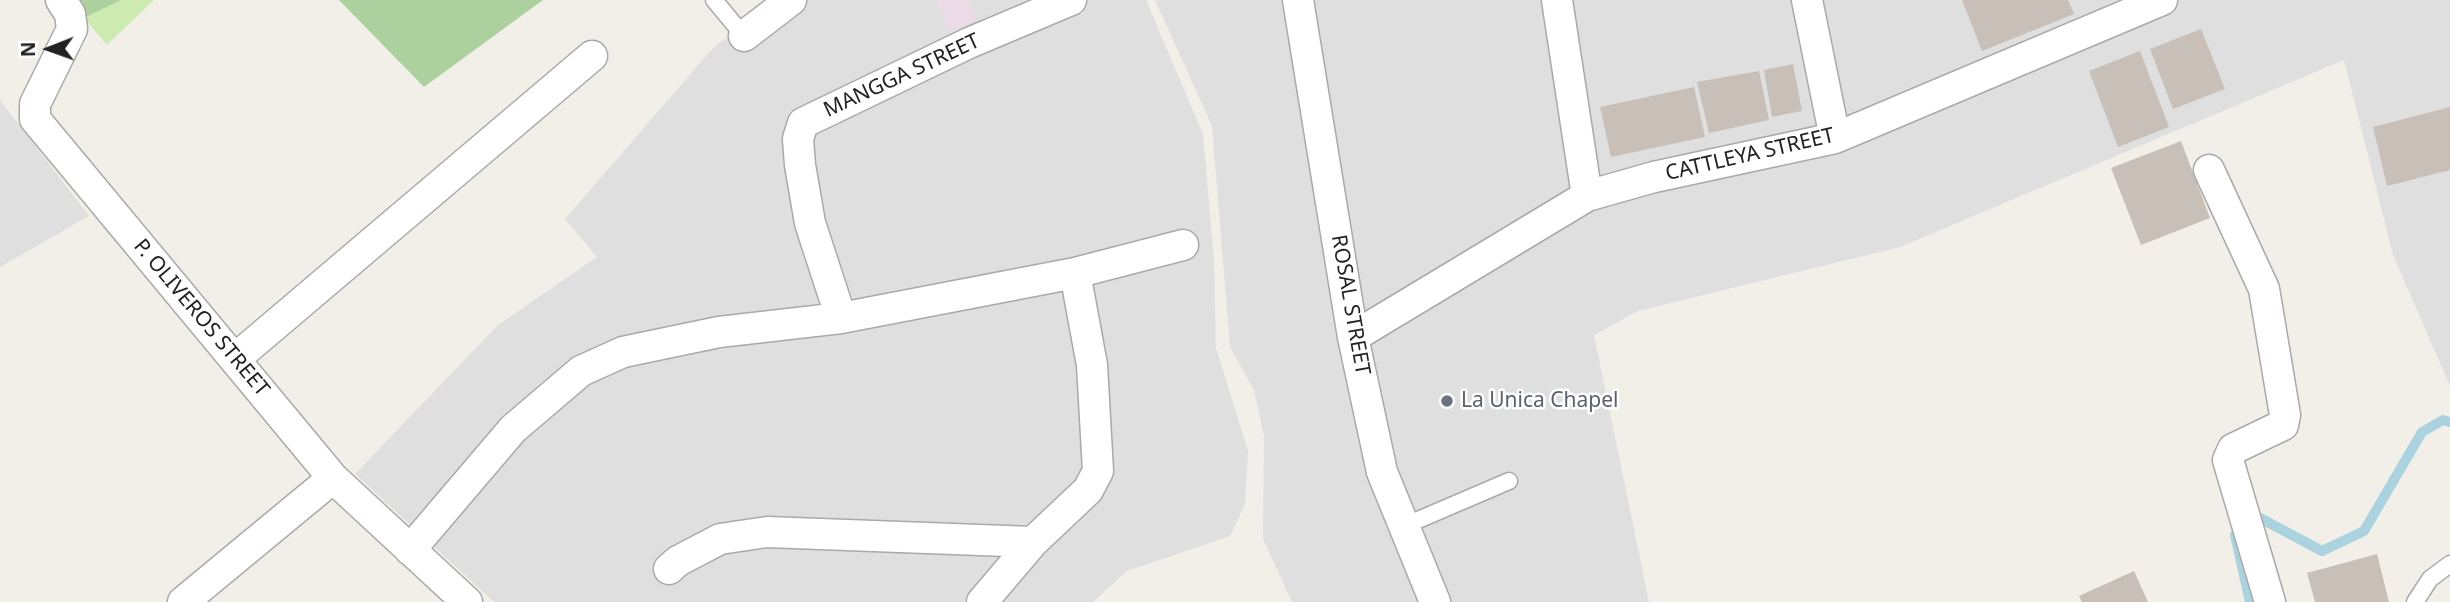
<!DOCTYPE html>
<html>
<head>
<meta charset="utf-8">
<style>
	body { margin:0 }
	#map { position:relative; width:2450px; height:602px; overflow:hidden; background:#f2efe9; font-family:"Noto Sans",sans-serif }
	canvas { display:block }
	.north { position:absolute; left:14px; top:14px; width:70px; height:70px; -webkit-text-stroke:5px #fff; paint-order:stroke; rotate:269deg; font-size:19px; font-weight:700; line-height:28px; text-align:center; color:#222 }
	.north::after { content:''; display:block; margin:auto; width:24px; height:32px; background:#222; clip-path:polygon(50% 0,100% 100%,50% 72%,0 100%) }
</style>
</head>
<body>
<div id="map">
<canvas width="2450" height="602"></canvas>
<div class="north">N</div>
</div>
<script>
const c = document.querySelector('canvas').getContext('2d');
c.lineJoin = 'round';
function paint(path, color) {
  c.fillStyle = color;
  c.fill(path, 'evenodd');
}
function shape(rows) {
  const path = new Path2D();
  for (const r of rows) {
    path.moveTo(r[0], r[1]);
    for (let i = 2; i < r.length; i += 2) path.lineTo(r[i], r[i + 1]);
  }
  return path;
}
function strokePath(path, color, width, dash) {
  c.strokeStyle = color;
  c.lineWidth = width;
  c.lineCap = dash ? 'butt' : 'round';
  c.setLineDash(dash || []);
  c.stroke(path);
}
function drawText(font, color, halo, rows, align = 'center') {
  c.font = font + ' "Noto Sans",sans-serif';
  c.lineWidth = 5;
  c.setLineDash([]);
  c.textBaseline = 'middle';
  c.strokeStyle = halo;
  c.fillStyle = color;
  for (const [text, x, y, turn = 0] of rows) {
    c.save();
    c.translate(x, y);
    c.rotate((+turn || 0) * Math.PI / 180);
    c.textAlign = isNaN(turn) ? turn : align;
    if (halo) c.strokeText(text, 0, 0);
    c.fillText(text, 0, 0);
    c.restore();
  }
}
paint(shape([
	[776,0,1146,0,1203,134,1214,260,1216,348,1248,451,1245,504,1230,536,1127,571,1093,602,494,602,355,474,498,325,597,257,565,219,713,48],
	[1155,0,2450,0,2450,386,2393,255,2344,60,1900,247,1638,311,1594,335,1649,602,1292,602,1263,539,1264,436,1254,390,1230,347,1212,126],
	[0,100,89,216,0,267]
]), '#e0dfdf');
paint(shape([
	[935,0,967,0,976,20,949,31]
]), '#ebdbe8');
paint(shape([
	[121,0,154,0,107,45,84,18]
]), '#cdebb0');
paint(shape([
	[71,0,121,0,84,18],
	[339,0,543,0,424,87]
]), '#add19e');
strokePath(shape([
	[2260,518,2322,551,2364,531,2422,432,2443,420,2450,422],
	[2235,535,2250,602]
]), '#aad3df', 10);
paint(shape([
	[1962,0,2068,0,2074,14,1982,51],
	[2201,29,2225,89,2173,109,2150,49],
	[2140,51,2169,127,2118,147,2089,71],
	[1793,64,1802,111,1772,117,1764,70],
	[1759,71,1769,120,1709,133,1697,82],
	[1694,87,1705,137,1611,157,1600,107],
	[2450,107,2450,170,2387,186,2373,127],
	[2181,141,2210,218,2141,245,2111,168],
	[2377,554,2389,602,2315,602,2307,573],
	[2134,571,2148,602,2082,602,2079,596]
]), '#c7bfb8');
const service = shape([
	[714,0,744,36],
	[1404,526,1509,481],
	[2415,602,2430,579,2450,564]
]);
const minor = shape([
	[61,0,70,14,72,29,35,104,35,119,333,478,467,602],
	[1298,0,1353,337,1382,472,1435,602],
	[1557,0,1587,196],
	[1807,0,1835,138],
	[744,36,791,0],
	[2209,170,2264,289,2285,415,2283,425,2233,449,2228,460,2270,602],
	[841,318,810,223,800,165,798,139,803,123,969,43,1071,0],
	[1353,337,1587,196,1654,177,1835,138,2162,0],
	[236,358,592,56],
	[410,550,513,429,581,371,623,352,719,332,841,318,1075,273,1183,245],
	[669,569,678,561,720,539,767,532,1033,542],
	[183,602,333,478],
	[982,602,1033,542,1088,490,1098,471,1092,365,1075,273]
]);
strokePath(service, '#a9a9a9', 19);
strokePath(minor, '#a9a9a9', 33);
strokePath(service, '#fff', 16);
strokePath(minor, '#fff', 30);
for (const [x, y, r, color] of [
	[1447,401,7,"#6b7280"]
]) {
  const dot = new Path2D();
  dot.arc(x, y, r, 0, 2 * Math.PI);
  c.fillStyle = color;
  c.fill(dot);
  strokePath(dot, '#fff', 2.5);
}
drawText('21px', '#222', '#fff', [
	["MANGGA STREET",902,76,-25],
	["CATTLEYA STREET",1750,155,-13],
	["ROSAL STREET",1350,305,80],
	["P. OLIVEROS STREET",201,318,50]
]);
drawText('21px', '#5b616d', '#fff', [
	["La Unica Chapel",1461,401]
], 'left');
</script>
</body>
</html>
